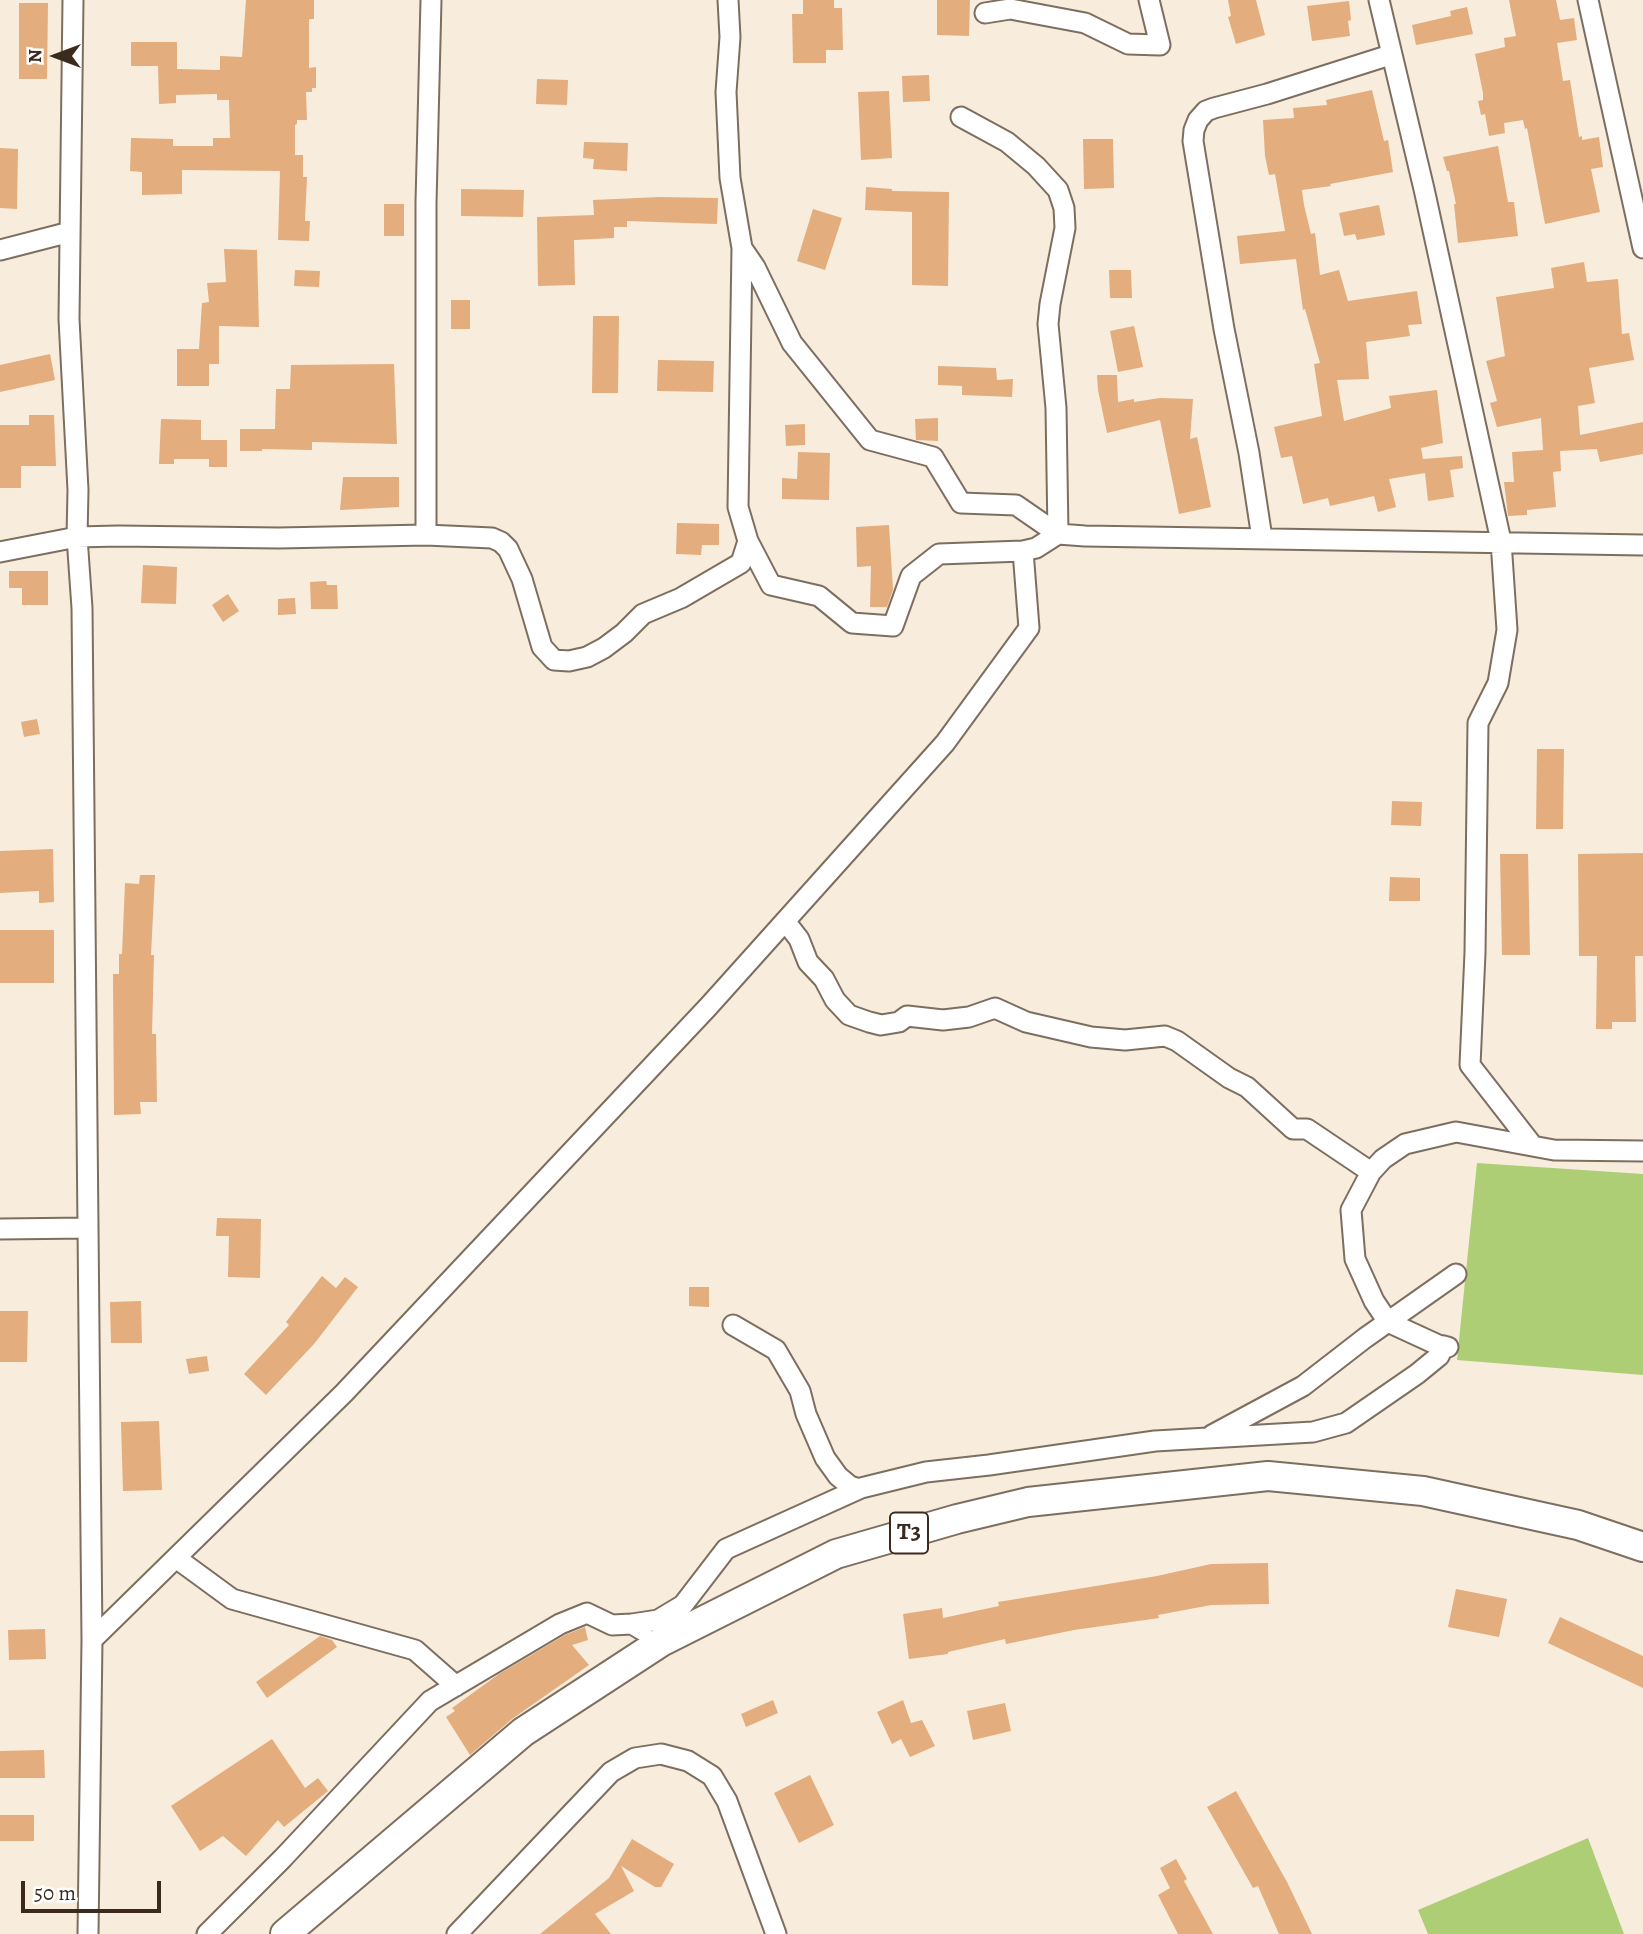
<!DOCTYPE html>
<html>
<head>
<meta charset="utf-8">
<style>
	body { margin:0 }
	#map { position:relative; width:1643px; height:1934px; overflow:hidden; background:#f8ecdc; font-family:Alegreya,serif }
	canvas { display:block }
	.north { position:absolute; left:21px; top:21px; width:70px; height:70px; -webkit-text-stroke:5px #fff; paint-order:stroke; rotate:270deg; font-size:19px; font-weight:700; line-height:28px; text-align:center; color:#3b2a1e }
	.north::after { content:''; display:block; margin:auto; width:24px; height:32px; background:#3b2a1e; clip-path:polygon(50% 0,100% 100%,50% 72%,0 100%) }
	.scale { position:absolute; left:21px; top:1881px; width:140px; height:32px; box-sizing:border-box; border:4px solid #3b2a1e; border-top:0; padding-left:9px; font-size:21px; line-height:24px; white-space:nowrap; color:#3b2a1e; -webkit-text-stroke:5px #fff; paint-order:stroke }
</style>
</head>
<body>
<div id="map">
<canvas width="1643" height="1934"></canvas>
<div class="north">N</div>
<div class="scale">50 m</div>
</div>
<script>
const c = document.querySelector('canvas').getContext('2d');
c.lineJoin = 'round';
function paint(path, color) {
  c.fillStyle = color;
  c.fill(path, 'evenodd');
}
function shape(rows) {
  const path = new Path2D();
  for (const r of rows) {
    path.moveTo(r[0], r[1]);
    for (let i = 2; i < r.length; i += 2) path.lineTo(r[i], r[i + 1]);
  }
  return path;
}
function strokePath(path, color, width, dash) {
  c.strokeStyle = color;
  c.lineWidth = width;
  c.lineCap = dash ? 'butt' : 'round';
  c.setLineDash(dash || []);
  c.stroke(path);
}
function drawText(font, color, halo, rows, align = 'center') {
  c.font = font + ' Alegreya,serif';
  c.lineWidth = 5;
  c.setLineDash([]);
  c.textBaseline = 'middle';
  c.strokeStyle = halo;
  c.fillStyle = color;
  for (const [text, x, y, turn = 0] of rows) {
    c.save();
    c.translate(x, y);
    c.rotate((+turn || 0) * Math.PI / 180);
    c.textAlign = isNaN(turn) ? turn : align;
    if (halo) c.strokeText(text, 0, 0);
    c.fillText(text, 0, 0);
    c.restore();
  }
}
paint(shape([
	[1477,1163,1643,1174,1643,1375,1457,1360],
	[1588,1838,1624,1934,1428,1934,1418,1910]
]), '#aece76');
paint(shape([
	[246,0,314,0,314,19,309,19,309,68,316,67,316,88,312,88,312,92,306,92,307,120,297,120,297,124,295,125,295,155,303,155,303,177,307,177,305,221,310,221,309,241,278,240,280,171,182,170,182,194,142,195,142,172,130,171,131,138,173,139,173,146,213,146,213,138,230,138,229,100,217,100,217,94,176,95,176,103,159,104,158,66,131,66,131,42,177,42,177,69,220,70,220,56,242,57],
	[803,0,834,0,834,8,842,8,843,50,826,50,826,63,793,63,792,14,803,14],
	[937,0,970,0,969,36,937,35],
	[1228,0,1256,0,1265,35,1236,44,1228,17,1231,16],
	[1509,0,1556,0,1560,20,1574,18,1577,40,1557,43,1563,81,1570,80,1579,137,1582,136,1582,140,1599,137,1603,167,1591,169,1600,212,1545,224,1527,128,1525,129,1523,120,1504,123,1505,133,1489,136,1485,114,1481,115,1478,101,1483,100,1483,93,1475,54,1505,47,1504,38,1516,36],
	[1349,1,1351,20,1348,21,1350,36,1312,41,1307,6],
	[19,3,48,3,47,79,19,79],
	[1467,7,1473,34,1416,45,1412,25,1451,16,1450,11],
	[929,75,930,101,903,102,902,76],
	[537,79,568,80,567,105,536,104],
	[1372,90,1384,141,1388,140,1393,172,1330,184,1331,186,1302,190,1304,205,1311,234,1315,233,1320,275,1339,270,1348,301,1417,291,1422,324,1408,325,1410,336,1366,342,1369,379,1337,380,1344,421,1391,408,1389,396,1437,390,1443,443,1421,448,1423,459,1462,456,1463,468,1450,470,1454,497,1428,501,1425,473,1389,479,1396,507,1378,512,1374,496,1330,506,1328,498,1303,504,1292,456,1281,458,1274,427,1322,416,1314,364,1320,363,1305,309,1303,310,1296,259,1240,264,1237,236,1285,231,1275,174,1269,175,1265,156,1263,120,1294,118,1293,108,1327,105,1326,100],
	[889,91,892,158,861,160,858,92],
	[1083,139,1113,139,1114,188,1084,189],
	[584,142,628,143,627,171,593,169,594,159,583,158],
	[1498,146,1508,202,1514,202,1518,236,1458,243,1454,204,1456,204,1449,171,1447,171,1443,157],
	[0,148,18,149,17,209,0,208],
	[866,187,892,189,892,191,949,192,948,286,912,285,912,212,865,210],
	[461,189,524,190,523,217,461,216],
	[660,197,718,198,717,224,627,221,627,227,614,227,614,238,574,240,575,285,538,286,537,217,594,215,593,200],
	[384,204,404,204,404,236,384,236],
	[1379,205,1385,235,1357,240,1355,234,1344,236,1339,213],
	[813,209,842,218,825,270,797,261],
	[224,249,257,250,259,327,219,326,219,364,209,364,209,386,177,386,177,349,199,349,202,303,209,302,207,283,226,282],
	[1584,262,1587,282,1618,279,1622,334,1629,333,1634,360,1589,368,1595,403,1578,406,1580,435,1643,422,1643,454,1600,462,1597,449,1560,451,1561,471,1553,472,1556,507,1527,510,1527,515,1508,516,1504,482,1514,482,1512,452,1543,450,1541,418,1497,427,1490,403,1497,401,1486,361,1505,356,1496,297,1554,288,1551,268],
	[295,270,320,271,319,287,294,286],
	[1109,270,1131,270,1132,298,1110,298],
	[451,300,470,300,470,329,451,329],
	[593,316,619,316,618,393,592,393],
	[1134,326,1143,367,1118,372,1110,331],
	[50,354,55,380,0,392,0,365],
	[658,360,714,361,713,392,657,391],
	[394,364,397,444,312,442,312,450,262,449,262,451,240,451,240,429,275,429,276,389,290,389,291,365],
	[938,366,996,368,997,380,1013,379,1012,397,962,395,962,386,938,385],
	[1097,375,1117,375,1118,402,1134,399,1134,402,1160,398,1193,399,1190,439,1197,437,1211,507,1179,514,1160,420,1107,433,1098,390],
	[29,415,54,415,56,466,21,466,21,488,0,488,0,425,29,425],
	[938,418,938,441,916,440,915,419],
	[161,419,201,420,201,440,227,440,227,467,209,467,209,459,174,459,174,464,159,464],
	[805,424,805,445,786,446,785,425],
	[798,452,830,453,829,500,782,499,782,478,797,479],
	[343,477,399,477,399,507,340,510],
	[677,523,719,524,719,545,702,545,701,555,676,554],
	[889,525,893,590,887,607,870,607,871,566,857,567,856,527],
	[143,565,177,567,176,604,141,603],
	[9,571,48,571,48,605,22,605,22,588,9,588],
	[326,581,327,585,337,585,338,609,311,609,310,582],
	[228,594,239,611,223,622,212,605],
	[295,598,296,614,278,615,278,599],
	[37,719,40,734,24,737,21,722],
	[1537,749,1564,749,1563,829,1536,829],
	[1392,801,1422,802,1421,826,1391,825],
	[53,849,54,902,39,903,39,891,0,893,0,851],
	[1643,853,1643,956,1635,956,1636,1022,1612,1022,1612,1029,1596,1029,1597,956,1579,956,1578,854],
	[1500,854,1528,854,1530,955,1502,955],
	[140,875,155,875,151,955,154,955,152,1034,156,1034,157,1102,140,1102,141,1114,114,1115,113,974,119,974,119,954,122,954,125,883,139,884],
	[1390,877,1420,878,1420,901,1389,901],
	[0,930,54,930,54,983,0,983],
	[217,1218,261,1219,260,1278,228,1277,229,1236,216,1236],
	[322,1276,336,1288,345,1277,358,1287,314,1344,266,1395,244,1374,289,1325,286,1322],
	[689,1287,709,1287,709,1307,689,1306],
	[141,1301,142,1343,111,1343,110,1302],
	[0,1311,28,1311,27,1362,0,1362],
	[207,1356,209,1371,189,1374,186,1359],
	[159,1421,162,1490,123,1491,121,1422],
	[1268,1563,1269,1604,1211,1605,1158,1615,1159,1618,1074,1630,1006,1644,1005,1639,948,1652,948,1654,909,1659,903,1614,942,1608,943,1618,999,1606,998,1602,1157,1576,1211,1564],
	[1456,1589,1507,1599,1499,1637,1448,1627],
	[1560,1617,1643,1656,1643,1688,1548,1643],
	[585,1627,588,1640,572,1645,589,1665,512,1719,470,1755,446,1717,455,1711,452,1708,499,1674,565,1635],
	[45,1629,46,1659,9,1660,8,1630],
	[320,1636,332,1640,337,1647,267,1698,256,1682],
	[773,1700,778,1713,746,1727,741,1714],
	[903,1700,911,1723,922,1720,935,1746,910,1757,901,1739,892,1744,877,1712],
	[1005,1703,1011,1731,973,1740,967,1711],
	[272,1739,305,1788,318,1778,328,1791,284,1827,278,1820,246,1856,223,1836,200,1851,171,1806],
	[44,1750,45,1778,0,1778,0,1751],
	[810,1775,834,1825,799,1843,774,1793],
	[1236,1791,1287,1882,1312,1934,1279,1934,1258,1886,1253,1888,1207,1807],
	[0,1815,34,1815,34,1841,0,1841],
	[632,1839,674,1864,661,1887,655,1887,621,1866,634,1891,595,1914,611,1934,540,1934,609,1878],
	[1176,1859,1187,1879,1184,1881,1213,1934,1178,1934,1158,1895,1170,1888,1160,1868]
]), '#e3ad7d');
const minor = shape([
	[73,0,69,319,78,490,77,537,82,608,92,1640,88,1934],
	[728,0,730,37,726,92,730,178,742,248,755,267,792,343,870,440,933,457,961,503,1016,505,1058,534,1085,536,1643,545],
	[1379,0,1424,189,1501,541,1507,630,1498,683,1478,723,1475,953,1470,1065,1533,1146],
	[1588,0,1643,248],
	[985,13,1010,9,1085,23,1128,44,1160,45,1149,0],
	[961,117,1007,142,1036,166,1058,190,1064,208,1065,228,1050,304,1048,324,1056,408,1058,534],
	[742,248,738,507,748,541],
	[0,250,70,232],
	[426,535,426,203,431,0],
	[1262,538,1249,453,1224,329,1193,141,1194,130,1198,120,1206,111,1214,108,1267,94,1390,55],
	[0,552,77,537,118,536,279,538,426,535,492,538,501,542,508,549,522,579,542,647,554,660,569,661,587,657,604,648,624,633,643,614,681,598,741,563,748,541,771,585,819,596,852,623,893,626,911,576,939,554,1023,551,1036,548,1058,534],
	[785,921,799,939,808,962,824,979,835,1000,849,1015,869,1022,881,1025,899,1022,907,1016,943,1020,969,1017,995,1008,1026,1022,1091,1037,1125,1040,1165,1036,1177,1041,1229,1078,1247,1087,1293,1129,1307,1129,1371,1172,1351,1210,1355,1259,1374,1301,1388,1322,1438,1345,1448,1347],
	[1371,1172,1383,1159,1405,1144,1456,1132,1554,1150,1643,1151],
	[0,1229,88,1228],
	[733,1325,776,1350,800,1391,806,1414,825,1458,838,1476,850,1486,859,1489],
	[1212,1435,1303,1386,1365,1338,1456,1274],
	[176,1558,232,1599,415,1650,456,1686],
	[632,1624,658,1620,683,1605,726,1549,861,1488,926,1472,989,1465,1155,1441,1313,1432,1346,1423,1417,1374,1439,1356,1444,1346],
	[92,1640,344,1393,708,1007,945,743,1029,628,1023,551],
	[207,1934,283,1858,430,1701,560,1624,587,1613,612,1625,632,1624,642,1630],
	[457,1934,611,1772,635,1758,661,1754,688,1761,712,1776,727,1801,776,1934]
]);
const highway = shape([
	[285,1934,523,1732,661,1642,836,1554,957,1519,1028,1502,1268,1476,1423,1491,1578,1525,1643,1547]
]);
strokePath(minor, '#7d6e60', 23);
strokePath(highway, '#7d6e60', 32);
strokePath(minor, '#fff', 19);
strokePath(highway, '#fff', 28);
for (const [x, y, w] of [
	[909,1533,38]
]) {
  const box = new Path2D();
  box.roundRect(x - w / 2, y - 20.5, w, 41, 5);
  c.fillStyle = '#fff';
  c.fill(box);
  strokePath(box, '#3b2a1e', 2);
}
drawText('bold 24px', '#3b2a1e', null, [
	["T3",909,1533]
]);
</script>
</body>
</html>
